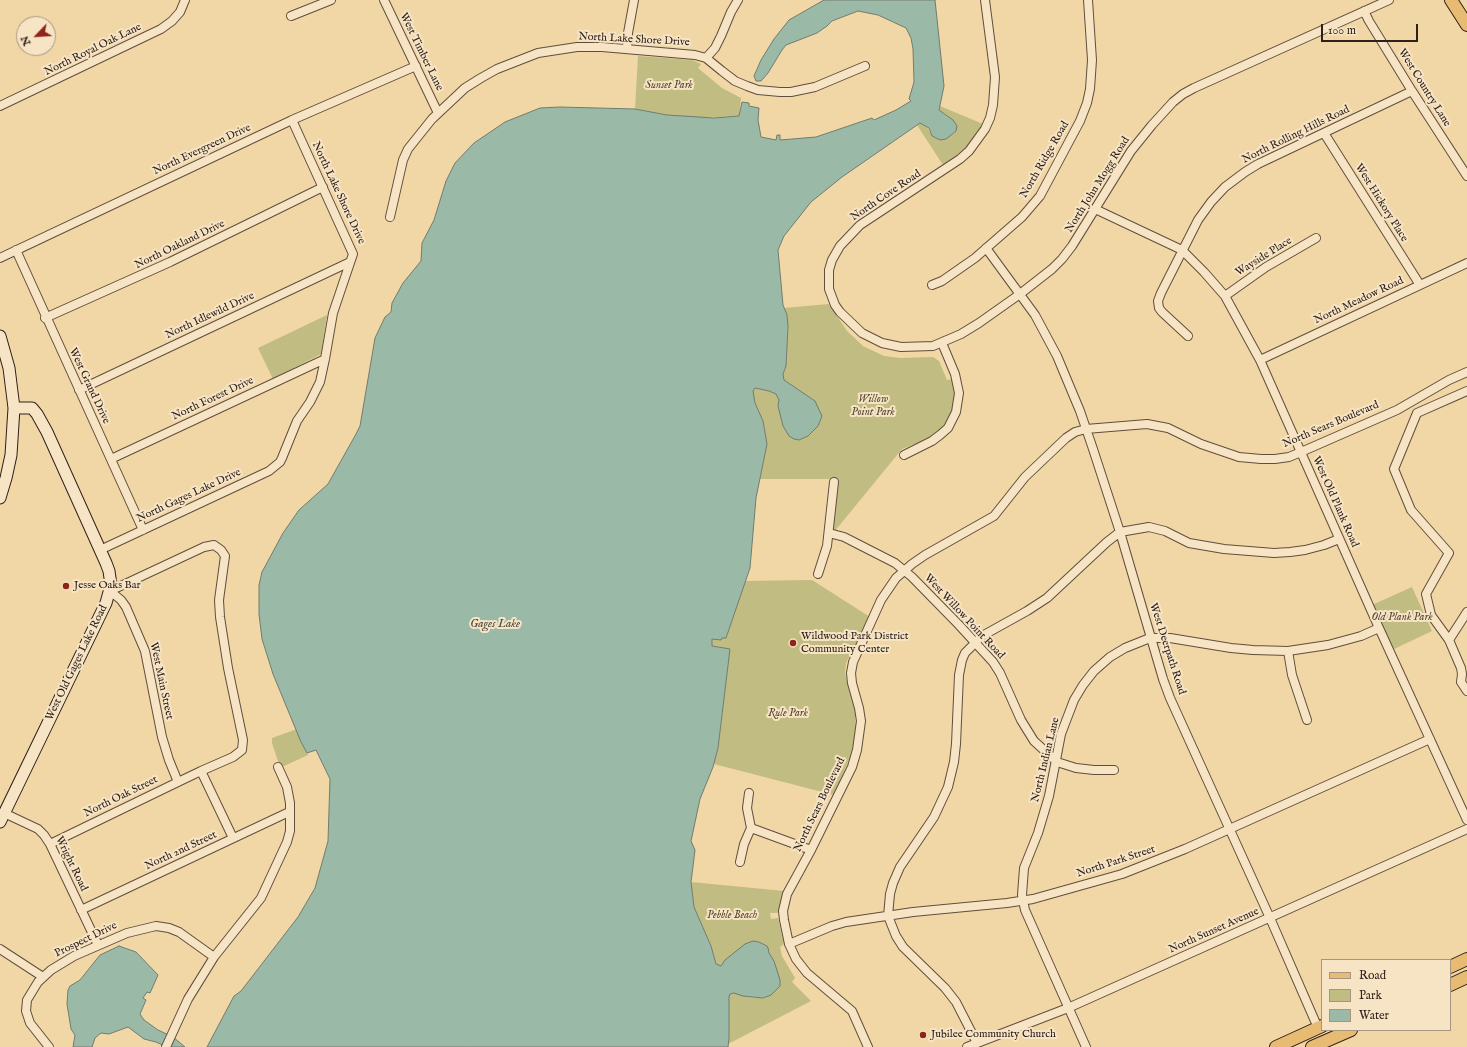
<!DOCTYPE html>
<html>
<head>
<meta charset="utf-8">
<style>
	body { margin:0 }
	#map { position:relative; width:1467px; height:1047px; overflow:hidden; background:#f1d6a6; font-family:"IM FELL English",serif }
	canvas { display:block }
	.legend { position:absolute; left:1321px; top:959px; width:130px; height:72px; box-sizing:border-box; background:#f6e4c5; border:1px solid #a69681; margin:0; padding:5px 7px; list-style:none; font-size:12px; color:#2f201a }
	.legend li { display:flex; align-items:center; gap:8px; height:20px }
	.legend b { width:20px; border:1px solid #a69681 }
	.north { position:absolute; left:16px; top:16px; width:40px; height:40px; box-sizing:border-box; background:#f6e4c5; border:1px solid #a69681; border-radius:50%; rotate:245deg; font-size:11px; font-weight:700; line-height:16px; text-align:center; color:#2f201a }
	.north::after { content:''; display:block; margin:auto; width:14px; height:18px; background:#8f2418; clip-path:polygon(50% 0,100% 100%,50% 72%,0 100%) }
	.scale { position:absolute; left:1321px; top:24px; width:97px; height:18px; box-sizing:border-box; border:2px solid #2f201a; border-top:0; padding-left:5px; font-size:12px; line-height:14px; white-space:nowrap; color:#2f201a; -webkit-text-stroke:3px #f6e4c5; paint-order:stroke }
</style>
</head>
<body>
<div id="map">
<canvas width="1467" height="1047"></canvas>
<ul class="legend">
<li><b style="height:5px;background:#e8bb73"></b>Road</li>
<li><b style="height:11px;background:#c1bc82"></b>Park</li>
<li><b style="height:11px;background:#9bb9a7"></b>Water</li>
</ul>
<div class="north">N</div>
<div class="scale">100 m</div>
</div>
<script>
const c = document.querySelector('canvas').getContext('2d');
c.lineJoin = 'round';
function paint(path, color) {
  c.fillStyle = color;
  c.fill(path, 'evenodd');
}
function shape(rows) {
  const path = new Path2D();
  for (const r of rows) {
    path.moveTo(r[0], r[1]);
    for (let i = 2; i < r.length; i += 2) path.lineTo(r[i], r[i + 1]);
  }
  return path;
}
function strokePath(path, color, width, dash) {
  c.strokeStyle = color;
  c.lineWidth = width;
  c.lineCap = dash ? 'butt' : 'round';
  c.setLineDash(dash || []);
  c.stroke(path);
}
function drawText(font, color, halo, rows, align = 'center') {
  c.font = font + ' "IM FELL English",serif';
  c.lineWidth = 4;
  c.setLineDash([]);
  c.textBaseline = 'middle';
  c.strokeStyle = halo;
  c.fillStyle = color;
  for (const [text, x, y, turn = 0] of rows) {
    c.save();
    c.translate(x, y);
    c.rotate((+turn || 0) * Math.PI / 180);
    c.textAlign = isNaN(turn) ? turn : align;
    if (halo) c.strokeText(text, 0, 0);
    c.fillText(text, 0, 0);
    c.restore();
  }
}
paint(shape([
	[638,56,692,60,701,64,698,68,722,88,741,98,739,116,698,118,667,115,635,109],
	[940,106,983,124,974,139,965,149,943,165,917,125,921,123,927,127,932,136,950,136,956,131,947,115,939,110],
	[829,304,847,331,863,346,884,356,900,358,933,357,939,361,947,380,953,379,955,398,953,411,950,419,942,428,930,438,902,449,834,532,831,531,836,479,760,479,767,444,763,421,752,396,753,391,755,388,769,391,776,394,779,400,778,406,799,440,808,436,817,426,815,401,784,380,783,374,786,366,788,326,787,315,784,308],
	[327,315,321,354,273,379,258,348],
	[812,580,870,617,846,663,845,674,855,709,856,731,851,755,834,795,714,764,718,748,730,649,712,646,712,639,721,640,722,638,726,638,745,581],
	[1412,587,1432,631,1392,650,1372,605],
	[297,729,301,742,308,755,282,767,279,764,272,743,272,738],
	[691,882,784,891,779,912,777,913,770,913,771,919,778,918,784,944,780,947,782,956,795,978,792,982,811,1001,728,1044,729,1038,729,997,730,994,734,993,755,998,763,998,771,995,774,961,769,953,767,946,759,942,749,942,725,960,721,966,716,964,711,946,694,907]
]), '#c1bc82');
const water = shape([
	[824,0,935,0,944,86,939,110,953,120,957,126,956,131,950,136,946,139,940,140,932,136,929,128,920,123,842,177,811,202,784,236,778,250,783,305,787,315,788,326,786,366,783,374,784,380,815,401,822,416,818,426,808,436,799,440,794,439,789,436,783,426,778,406,779,400,776,394,769,391,760,389,755,388,753,391,755,403,763,421,767,444,756,498,750,568,726,638,722,638,721,640,712,639,712,646,730,649,718,748,713,767,700,799,691,841,695,850,691,882,694,907,711,946,716,964,721,966,725,960,745,944,753,941,759,942,767,946,768,948,769,953,774,961,780,980,780,986,771,995,763,998,743,996,734,993,730,994,729,997,729,1038,728,1047,207,1047,234,996,241,991,298,917,315,888,328,841,330,779,316,750,307,753,301,742,273,674,262,639,259,614,259,585,262,572,283,533,299,510,328,484,356,434,360,426,375,338,385,317,391,312,392,303,403,283,421,261,422,243,434,220,446,181,455,163,474,143,505,122,540,108,560,107,635,109,667,115,714,118,739,116,742,102,749,103,749,106,759,108,758,120,761,137,776,140,777,135,780,135,780,140,816,137,872,118,874,120,896,110,911,101,909,99,914,82,913,49,911,38,906,28,878,15,858,11,832,21,827,26,817,33,786,45,782,50,768,73,761,81,756,81,754,76,761,60,774,39,789,20,824,0],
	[119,946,136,952,158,975,150,993,147,992,143,998,146,1000,140,1014,144,1020,158,1030,173,1037,185,1047,167,1047,156,1042,144,1039,128,1027,109,1034,101,1033,95,1038,92,1047,73,1047,75,1035,71,1029,67,1004,68,990,70,986,80,980,100,955,119,946]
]);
paint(water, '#9bb9a7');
strokePath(water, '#707c6f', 1);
const street = shape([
	[384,0,438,113],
	[985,0,995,77,993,105,990,118,985,129,969,151,960,159,860,225,840,246,832,260,829,270,829,289,835,305,840,312,862,333,882,343,901,347,933,346,961,334,979,323,1020,294,1052,269,1062,259,1072,246,1131,151,1152,125,1173,102,1183,94,1194,88,1389,0],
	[1364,11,1369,21,1412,91,1467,176],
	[291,16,331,0],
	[627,49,628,33,634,0],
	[706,58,715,48,721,36,731,12,738,0],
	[0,106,161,29,172,21,180,12,185,0],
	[1324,133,1420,285],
	[1095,209,1182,250,1204,272,1225,296,1260,360,1379,628,1467,820],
	[390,217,403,160,408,149,432,119,465,88,481,78,497,69,538,53,577,47,602,47,695,55,706,58,722,71,735,81,747,86,758,90,780,92,791,92,815,87,865,66],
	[986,248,1035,315,1057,356,1080,411,1093,449,1120,532,1163,679,1170,698,1270,918,1318,1028],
	[16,250,143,530],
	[0,258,292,120,416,66],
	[932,285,942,281,975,258,1022,217,1040,196,1080,121,1087,103,1090,89,1092,60,1088,0],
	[1225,296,1266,267,1316,238],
	[45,318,170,262,323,187],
	[1188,336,1162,312,1159,308,1158,301,1161,293,1198,220,1211,202,1225,187,1245,172,1258,164,1412,91],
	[1260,360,1467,263],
	[79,390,350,262],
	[1467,391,1417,413,1394,469,1411,510,1449,553,1426,594,1431,615,1449,640,1461,668,1462,674,1461,682,1467,691],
	[904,455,932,441,940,435,948,428,956,412,959,393,955,374,942,343],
	[111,459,325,359],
	[829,533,844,537,895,563,912,577,959,625,993,662,1000,673,1021,720,1034,741,1057,762,1076,768,1094,770,1114,770],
	[100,550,269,471,280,462,282,458,297,421,310,402,320,382,325,359,333,313,353,254,292,120],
	[818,574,827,546,834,482],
	[1449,640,1467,612],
	[1288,651,1292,675,1307,720],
	[201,771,233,838],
	[749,793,747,808,751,828,811,850],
	[4,813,38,829,44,835,50,844,98,945],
	[50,844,178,782,201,771,233,757,242,750,243,740,228,668,220,617,219,600,225,556,221,550,214,545,204,547,110,591,121,600,126,607,145,651,162,737,169,760,178,782],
	[740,862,744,844,751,828],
	[81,910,289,812],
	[789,944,832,926,846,922,913,912,1007,903,1033,899,1122,874,1185,849,1430,739],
	[0,949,43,977],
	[977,1043,956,1002,945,988,903,947,896,936,888,916,890,894,893,883,900,867,934,817,948,787,954,762,956,744,959,675,962,660,965,653,982,636,1027,611,1047,598,1107,542,1120,532,1149,527,1165,531,1189,543,1224,549,1274,553,1290,552,1305,550,1324,545,1339,539],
	[49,1047,30,1023,26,1011,27,1000,38,982,51,970,74,956,127,933,156,926,169,928,179,932,214,957],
	[166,1047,188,999,214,957,261,898,287,842,290,831,290,803,287,787,278,767],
	[868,1047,852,1011,807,973,796,959,789,944,784,920,783,911,787,894,811,850,852,767,857,750,861,721,859,708,852,683,851,673,853,662,881,600,896,578,912,564,925,555,994,516,1025,477,1066,438,1075,432,1086,429,1147,424,1168,428,1201,444,1239,457,1261,459,1275,459,1289,457,1301,452,1397,410,1449,380,1467,372],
	[967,1047,1068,1008,1467,829],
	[1086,1047,1025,910,1022,895,1024,868,1038,833,1049,796,1061,734,1074,700,1083,685,1094,671,1110,657,1125,648,1150,638,1170,638,1231,648,1253,650,1288,651,1328,645,1361,636,1379,628]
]);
const secondary = shape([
	[0,336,9,368,14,408,11,455,6,478,0,498],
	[0,822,106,603,111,585,109,571,106,563,47,432,37,414,32,408,14,408]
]);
const primary = shape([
	[1451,0,1467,25],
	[1450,967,1467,959],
	[1450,985,1467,977],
	[1276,1047,1322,1026],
	[1312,1047,1351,1030]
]);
strokePath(street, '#604e3d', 10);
strokePath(secondary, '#2f201a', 13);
strokePath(primary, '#2f201a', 14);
strokePath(street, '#f6e4c5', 8);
strokePath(secondary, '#f6e4c5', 11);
strokePath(primary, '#e8bb73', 12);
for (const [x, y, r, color] of [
	[66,586,4,"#8f2418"],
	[793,643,4,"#8f2418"],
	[923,1035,4,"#8f2418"]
]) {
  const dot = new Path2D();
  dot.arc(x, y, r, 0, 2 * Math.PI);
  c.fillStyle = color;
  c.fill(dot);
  strokePath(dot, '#f6e4c5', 1.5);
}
drawText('11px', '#2f201a', '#f6e4c5', [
	["North Lake Shore Drive",634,40,3],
	["North Royal Oak Lane",93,50,-26],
	["West Timber Lane",421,52,64],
	["West Country Lane",1424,88,58],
	["North Rolling Hills Road",1296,135,-26],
	["North Evergreen Drive",202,150,-25],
	["North Ridge Road",1045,160,-60],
	["North John Mogg Road",1098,185,-58],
	["North Lake Shore Drive",338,193,65],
	["North Cove Road",886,196,-34],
	["West Hickory Place",1381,203,58],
	["North Oakland Drive",180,245,-26],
	["Wayside Place",1264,257,-32],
	["North Meadow Road",1359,301,-25],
	["North Idlewild Drive",210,316,-25],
	["West Grand Drive",89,386,65],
	["North Forest Drive",213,399,-25],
	["North Sears Boulevard",1331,425,-23],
	["North Gages Lake Drive",189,496,-25],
	["West Old Plank Road",1335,502,66],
	["West Willow Point Road",964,617,47],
	["West Deerpath Road",1167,649,72],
	["West Old Gages Lake Road",77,663,-64],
	["West Main Street",161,681,78],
	["North Indian Lane",1046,760,-76],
	["North Oak Street",121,797,-26],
	["North Sears Boulevard",820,805,-64],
	["North 2nd Street",181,851,-25],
	["North Park Street",1116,862,-18],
	["Wright Road",71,864,64],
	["North Sunset Avenue",1214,931,-24],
	["Prospect Drive",86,940,-26]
]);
drawText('italic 11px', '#544734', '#f6e4c5', [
	["Sunset Park",669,86],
	["Willow",873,400],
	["Point Park",873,413],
	["Old Plank Park",1402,618],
	["Rule Park",788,714],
	["Pebble Beach",732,916]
]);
drawText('11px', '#2f201a', '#f6e4c5', [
	["Jesse Oaks Bar",74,586],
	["Wildwood Park District",801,637],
	["Community Center",801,650],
	["Jubilee Community Church",931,1035]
], 'left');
drawText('italic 12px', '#4f4e44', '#f6e4c5', [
	["Gages Lake",495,625]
]);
</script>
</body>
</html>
